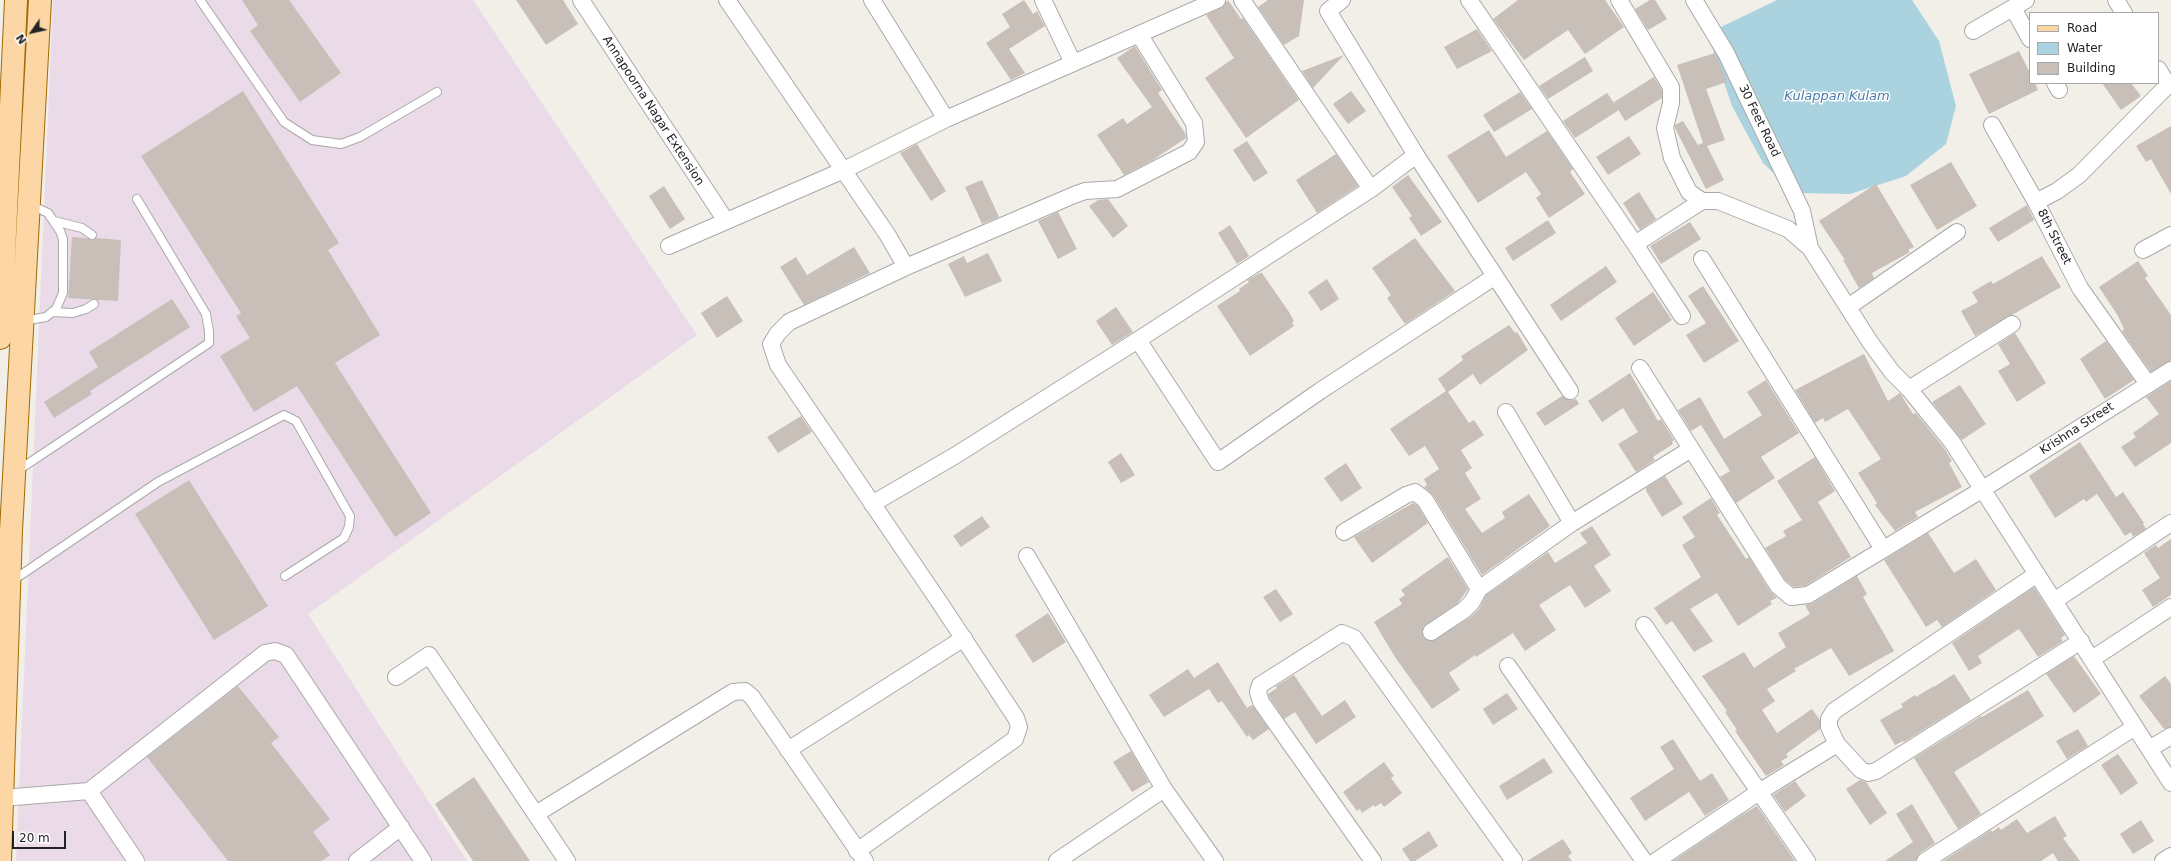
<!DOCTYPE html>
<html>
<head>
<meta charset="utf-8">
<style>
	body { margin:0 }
	#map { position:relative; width:2171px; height:861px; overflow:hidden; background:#f2efe9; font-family:"DejaVu Sans",sans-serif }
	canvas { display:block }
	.legend { position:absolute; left:2029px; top:12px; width:130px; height:72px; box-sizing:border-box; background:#fff; border:1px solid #a7a7a7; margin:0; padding:5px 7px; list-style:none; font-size:12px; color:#222 }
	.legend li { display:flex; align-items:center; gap:8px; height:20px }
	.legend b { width:20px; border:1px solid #a7a7a7 }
	.north { position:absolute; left:12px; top:12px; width:40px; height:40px; -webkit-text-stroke:3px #fff; paint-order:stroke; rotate:236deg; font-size:11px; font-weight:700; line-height:16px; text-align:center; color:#222 }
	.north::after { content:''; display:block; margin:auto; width:14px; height:18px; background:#222; clip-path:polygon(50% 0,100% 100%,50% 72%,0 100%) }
	.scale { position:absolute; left:12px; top:831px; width:54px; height:18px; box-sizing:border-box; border:2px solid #222; border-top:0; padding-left:5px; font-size:12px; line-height:14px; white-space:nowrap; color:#222; -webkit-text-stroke:3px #fff; paint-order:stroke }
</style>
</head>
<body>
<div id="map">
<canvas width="2171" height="861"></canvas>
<ul class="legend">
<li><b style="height:5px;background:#fcd6a4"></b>Road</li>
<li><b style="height:11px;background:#aad3df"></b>Water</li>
<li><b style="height:11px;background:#c7bfb8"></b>Building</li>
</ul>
<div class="north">N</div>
<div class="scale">20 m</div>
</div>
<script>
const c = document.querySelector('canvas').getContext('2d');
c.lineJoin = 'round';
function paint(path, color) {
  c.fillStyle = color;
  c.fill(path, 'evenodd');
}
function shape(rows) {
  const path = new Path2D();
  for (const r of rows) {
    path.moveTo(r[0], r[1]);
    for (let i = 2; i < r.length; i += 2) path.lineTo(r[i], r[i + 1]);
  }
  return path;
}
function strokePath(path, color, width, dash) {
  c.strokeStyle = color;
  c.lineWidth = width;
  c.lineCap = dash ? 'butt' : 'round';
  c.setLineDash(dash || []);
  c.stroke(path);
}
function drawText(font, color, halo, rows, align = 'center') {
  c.font = font + ' "DejaVu Sans",sans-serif';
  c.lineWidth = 3;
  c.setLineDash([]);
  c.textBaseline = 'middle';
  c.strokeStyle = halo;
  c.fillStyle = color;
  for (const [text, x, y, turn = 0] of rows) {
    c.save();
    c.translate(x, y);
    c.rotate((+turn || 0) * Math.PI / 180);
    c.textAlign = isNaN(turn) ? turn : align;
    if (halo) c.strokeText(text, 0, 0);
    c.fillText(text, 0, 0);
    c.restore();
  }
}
paint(shape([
	[53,0,473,0,697,335,308,614,467,861,16,861]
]), '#ebdbe8');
paint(shape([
	[1777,0,1912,0,1939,41,1956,106,1946,144,1906,176,1850,194,1794,193,1763,163,1732,106,1709,38,1719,28]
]), '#aad3df');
paint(shape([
	[242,0,289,0,341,73,300,102,250,31,258,25],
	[516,0,563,0,578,24,546,45],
	[1024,0,1033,14,1037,11,1045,26,1009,49,1025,73,1011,80,986,43,1010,27,1002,14],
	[1228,0,1241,19,1243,18,1299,100,1246,138,1205,78,1234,58,1206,15,1221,8],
	[1268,0,1304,0,1299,36,1284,45,1258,7],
	[1518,0,1605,0,1624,27,1585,54,1568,30,1524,60,1493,19],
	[1650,0,1655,0,1667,19,1648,30,1635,9],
	[1477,29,1492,51,1457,69,1444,47],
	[1135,46,1162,90,1158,93,1185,133,1186,138,1153,160,1124,175,1097,135,1123,118,1127,124,1152,107,1117,58],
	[2019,51,2030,73,2030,83,2035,83,2038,90,1989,114,1969,74],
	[1715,53,1727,82,1706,89,1725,140,1707,146,1724,180,1706,189,1675,128,1675,125,1683,121,1698,145,1703,143,1677,65],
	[1344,55,1313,88,1302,71],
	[1585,57,1593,71,1548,99,1539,86],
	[1654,77,1662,90,1662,98,1625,121,1614,102],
	[2102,83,2131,83,2141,96,2121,110],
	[243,91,339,243,328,250,380,335,335,363,431,513,395,537,297,386,254,412,220,356,250,338,236,316,241,313,141,156],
	[1351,91,1366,111,1348,124,1333,104],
	[1520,92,1532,109,1494,132,1483,115],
	[1607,93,1619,110,1575,138,1563,121],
	[2171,126,2171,194,2151,159,2146,162,2136,146],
	[1489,130,1506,157,1547,131,1573,169,1570,172,1585,194,1549,218,1536,198,1541,194,1526,172,1478,203,1447,156],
	[1629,136,1641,154,1608,175,1596,157],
	[1247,141,1268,173,1254,182,1233,150],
	[917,144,946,191,931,201,900,153],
	[1336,154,1358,186,1317,213,1296,180],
	[1951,162,1977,206,1937,230,1910,185],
	[1408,175,1442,222,1421,236,1409,218,1412,216,1392,187],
	[982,180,999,217,982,224,965,187],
	[1876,184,1914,247,1908,250,1910,252,1872,273,1874,278,1859,288,1843,260,1845,260,1819,221],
	[664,186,685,219,670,229,649,196],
	[1639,192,1656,219,1640,230,1623,203],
	[1108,199,1128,226,1113,238,1089,206,1098,200],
	[2027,205,2034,220,1998,242,1989,228],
	[1058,212,1077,249,1058,259,1038,221],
	[1548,220,1556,233,1513,261,1505,248],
	[1690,222,1701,239,1661,264,1650,246],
	[1230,225,1249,256,1237,264,1218,233],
	[72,237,86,238,92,240,96,238,121,240,118,301,68,298],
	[1415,238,1455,291,1405,324,1387,298,1391,295,1372,268],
	[854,247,870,273,804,305,780,267,796,257,807,275],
	[988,253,1002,281,965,297,948,264,964,256,967,263],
	[2042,256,2061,287,1975,336,1961,311,1978,302,1972,292,1991,281,1993,284],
	[2138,261,2148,276,2145,278,2171,315,2171,361,2151,372,2122,331,2124,329,2118,316,2099,287],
	[1606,266,1617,282,1561,321,1550,305],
	[1260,273,1262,273,1289,312,1294,321,1292,323,1294,326,1250,356,1217,306,1240,291,1239,289,1249,282,1247,280],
	[1327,279,1339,299,1321,311,1308,292],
	[1703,286,1739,341,1704,363,1686,335,1706,323,1688,296],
	[1653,292,1672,320,1634,346,1615,318],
	[727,296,743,321,717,338,701,313],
	[172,299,190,327,90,391,92,394,54,418,44,402,98,367,89,352],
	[1116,307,1133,332,1112,345,1096,321],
	[1509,325,1515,333,1517,332,1528,350,1480,385,1473,374,1448,392,1469,423,1474,420,1484,435,1461,450,1472,468,1465,473,1481,499,1465,509,1482,533,1505,518,1502,512,1529,494,1550,526,1482,575,1433,495,1424,487,1427,485,1424,479,1439,469,1425,446,1409,456,1390,429,1446,391,1438,379,1463,360,1461,356],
	[2015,333,2046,383,2017,402,1998,371,2010,364,1998,344],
	[2106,341,2134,380,2105,399,2080,359],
	[1864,354,1888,401,1900,393,1913,414,1916,413,1944,448,1952,461,1949,463,1962,487,1915,512,1918,517,1895,531,1875,505,1877,503,1858,473,1881,459,1848,409,1825,422,1823,418,1815,423,1795,390],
	[1630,373,1658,421,1661,419,1674,440,1672,442,1673,444,1653,457,1655,460,1636,472,1618,444,1638,432,1623,408,1602,422,1588,401],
	[1766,380,1799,433,1761,457,1775,478,1736,503,1720,477,1730,471,1701,425,1691,431,1678,410,1700,397,1724,439,1762,415,1747,392],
	[2171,381,2171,443,2135,467,2121,447,2136,437,2133,433,2159,414,2146,397],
	[1960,385,1986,424,1962,440,1932,402],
	[1562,396,1570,400,1576,399,1579,404,1545,426,1536,413],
	[801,416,812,432,778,453,767,437],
	[2080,442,2116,497,2123,492,2144,523,2143,524,2146,529,2133,537,2131,532,2125,536,2097,494,2086,502,2084,499,2055,518,2029,476],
	[1121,453,1135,475,1121,483,1108,462],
	[1815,457,1835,491,1818,502,1851,557,1805,586,1794,587,1785,580,1765,548,1786,536,1783,531,1802,520,1777,481],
	[1346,463,1362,488,1341,502,1324,478],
	[1665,476,1683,504,1662,517,1646,491,1646,488],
	[189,480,268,606,214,640,135,514],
	[1711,498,1720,513,1717,515,1746,559,1749,557,1770,591,1777,598,1770,601,1772,604,1738,626,1717,593,1690,609,1713,641,1694,652,1672,621,1666,625,1654,608,1701,577,1682,545,1695,537,1682,517],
	[1413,503,1418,506,1428,523,1372,563,1354,537],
	[982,516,990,527,961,547,953,536],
	[1592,526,1611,555,1594,566,1611,591,1585,608,1570,585,1539,605,1556,630,1525,651,1513,633,1476,657,1475,655,1449,673,1460,690,1432,709,1395,657,1374,622,1402,604,1399,599,1405,595,1401,590,1448,557,1468,589,1458,603,1423,627,1423,637,1432,641,1469,618,1479,609,1486,595,1548,552,1555,563,1587,543,1580,533],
	[1928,533,1954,573,1976,559,1996,590,1942,627,1937,620,1926,627,1884,560],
	[2171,539,2171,595,2153,607,2142,590,2160,578,2144,553,2156,545,2158,548],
	[1857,576,1867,594,1863,597,1894,651,1849,676,1831,648,1794,669,1796,671,1767,689,1775,701,1762,710,1777,733,1812,709,1820,720,1820,729,1786,754,1788,757,1781,761,1784,765,1766,776,1735,731,1737,730,1725,712,1727,711,1702,676,1744,652,1754,668,1786,647,1778,633,1810,614,1805,605,1813,603],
	[2034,587,2065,635,2061,638,2063,641,2038,657,2019,629,1978,656,1982,663,1969,671,1952,643],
	[1276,589,1293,614,1280,622,1263,597],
	[1048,613,1066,642,1033,663,1015,635],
	[2074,656,2101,694,2074,713,2046,674],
	[1218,662,1247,708,1252,705,1269,729,1253,740,1249,735,1247,737,1222,701,1218,703,1209,689,1164,717,1149,695,1188,669,1194,678],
	[1954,674,1971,700,1904,742,1903,741,1895,745,1880,720,1903,707,1901,704,1915,695,1916,697,1934,686,1934,687],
	[1294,675,1322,716,1345,700,1356,717,1316,744,1295,712,1284,719,1270,698,1268,694,1277,688,1276,686],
	[2165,676,2171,684,2171,727,2164,729,2139,696],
	[238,686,279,737,271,743,330,819,313,832,330,855,322,861,228,861,147,757],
	[2028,690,2044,716,1954,772,1981,814,1958,829,1914,758,1981,716,1982,717],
	[1507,693,1518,709,1493,725,1483,709],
	[2078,729,2088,746,2067,759,2056,741],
	[1673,739,1700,781,1712,773,1729,800,1705,816,1689,792,1645,821,1630,798,1674,769,1660,747],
	[1131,751,1149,782,1132,792,1113,762],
	[2118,754,2138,783,2121,795,2101,765],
	[1544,758,1553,772,1507,800,1499,786],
	[1384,762,1394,776,1391,778,1402,793,1384,807,1381,803,1375,807,1374,805,1362,813,1360,809,1357,811,1343,792],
	[474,777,530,861,473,861,435,804],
	[1860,780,1866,782,1887,813,1870,825,1846,789],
	[1795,781,1806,796,1785,812,1773,795],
	[1912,804,1935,843,1920,853,1916,861,1885,861,1913,842,1896,814],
	[1757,806,1795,861,1673,861,1740,816],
	[2055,816,2067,836,2063,838,2080,861,2058,861,2053,853,2041,861,1943,861,1991,830,1992,832,1999,827,2001,830,2017,819,2027,833],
	[2141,820,2154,841,2133,854,2120,834],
	[1429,831,1438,846,1415,861,1410,861,1402,849],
	[1563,839,1572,853,1568,856,1572,861,1527,861]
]), '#c7bfb8');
const service = shape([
	[200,0,284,122,312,140,341,144,360,137,437,92],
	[54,221,82,228,92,235],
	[52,312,73,313,86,309,94,304],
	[23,321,46,317,56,309,63,293,63,239,60,231,48,213,31,205],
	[17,471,209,343,209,331,206,314,137,199],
	[12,581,158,482,284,415,296,421,350,516,349,527,344,538,285,576]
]);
const minor = shape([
	[581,0,726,221],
	[727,0,887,234,906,267,789,322,778,333,771,344,778,365,940,603,1016,718,1019,727,1015,739,857,851],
	[872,0,946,119],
	[1043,0,1073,63],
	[1242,0,1371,189,1416,155],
	[1342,0,1328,11,1416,155,1570,391],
	[1469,0,1635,244,1682,316],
	[1619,0,1671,87,1671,103,1665,128,1672,158,1689,192,1702,201,1718,201,1788,229,1810,248,1870,342,1892,372,1909,389,1952,442,2171,783],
	[1694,0,1726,53,1802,211,1810,248],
	[2116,0,2124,13],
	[2013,8,2030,39],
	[1973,31,2026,0],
	[2158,69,2168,85],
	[2055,83,2059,90],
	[1992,125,2036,202,2080,288,2148,384],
	[2036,202,2057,191,2079,175,2171,82],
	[1635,244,1702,201],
	[669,246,844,170,946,119,1217,0],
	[2143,250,2171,235],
	[1702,259,1883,549],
	[906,267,1074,195,1085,191,1117,189,1189,152,1196,142,1194,123,1139,34],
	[1848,307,1957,232],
	[1138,340,1218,462,1320,391,1494,277],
	[1640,368,1778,586,1791,597,1808,595,1983,489,2171,370],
	[1909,389,2012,324],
	[1506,412,1572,523],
	[872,504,956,455,1138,340,1371,189],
	[1344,532,1406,495,1415,492,1425,500,1479,589,1572,523,1691,449],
	[1027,556,1164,789,1215,861],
	[2054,601,2171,523],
	[1644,625,1807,861],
	[1431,632,1464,610,1472,602,1479,589],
	[2092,659,2171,607],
	[1508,666,1644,861],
	[396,677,429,655,567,861],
	[1837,744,1861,770,1868,773,1876,771,2081,641],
	[2149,749,2171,736],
	[788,750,964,638],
	[89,791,136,861],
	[2,798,89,791,265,653,275,651,286,655,423,861],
	[536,814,733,692,745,691,752,697,865,861],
	[357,861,401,827],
	[1057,861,1164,789],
	[1373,861,1261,702,1258,692,1260,685,1342,633,1354,638,1514,861],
	[1656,861,1759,792,1837,744,1829,727,1829,719,1834,711,2037,574],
	[1925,861,2135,727],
	[2163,861,2171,856]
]);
const primary = shape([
	[0,338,16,0],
	[0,861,11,531,40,0]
]);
strokePath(service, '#a9a9a9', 10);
strokePath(minor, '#a9a9a9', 18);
strokePath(primary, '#a06b00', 24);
strokePath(service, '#fff', 8);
strokePath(minor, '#fff', 16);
strokePath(primary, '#fcd6a4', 22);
drawText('12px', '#222', '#fff', [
	["Annapoorna Nagar Extension",653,111,57],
	["30 Feet Road",1759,121,64],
	["8th Street",2054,237,63],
	["Krishna Street",2077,429,-33]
]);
drawText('italic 13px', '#4a7aab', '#fff', [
	["Kulappan Kulam",1837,97]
]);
</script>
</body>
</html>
